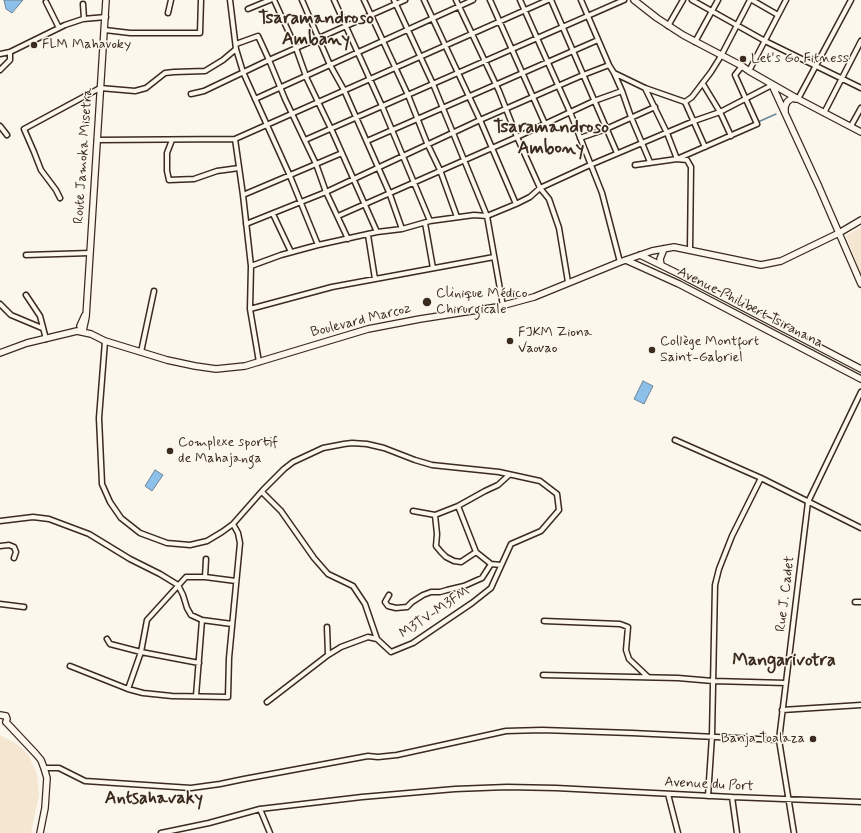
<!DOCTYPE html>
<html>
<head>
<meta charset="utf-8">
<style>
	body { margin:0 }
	canvas { display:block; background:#fbf7ec }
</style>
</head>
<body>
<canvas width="861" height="833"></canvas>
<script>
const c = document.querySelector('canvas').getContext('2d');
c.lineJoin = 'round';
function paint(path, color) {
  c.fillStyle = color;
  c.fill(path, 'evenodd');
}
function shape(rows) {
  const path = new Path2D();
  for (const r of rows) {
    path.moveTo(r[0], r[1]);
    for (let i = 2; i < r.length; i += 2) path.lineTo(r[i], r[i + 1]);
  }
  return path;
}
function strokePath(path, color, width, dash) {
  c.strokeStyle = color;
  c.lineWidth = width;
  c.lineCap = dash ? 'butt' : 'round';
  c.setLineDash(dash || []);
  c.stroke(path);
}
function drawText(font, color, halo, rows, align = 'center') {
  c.font = font + ' Mynerve,sans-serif';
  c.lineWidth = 3;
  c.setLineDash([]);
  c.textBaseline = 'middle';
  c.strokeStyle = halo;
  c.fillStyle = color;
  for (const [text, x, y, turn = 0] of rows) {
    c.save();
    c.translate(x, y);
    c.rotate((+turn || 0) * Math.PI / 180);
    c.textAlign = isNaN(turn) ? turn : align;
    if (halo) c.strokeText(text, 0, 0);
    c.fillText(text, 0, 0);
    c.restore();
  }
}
paint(shape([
	[861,227,861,275,846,236],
	[0,735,15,743,23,749,29,756,37,774,39,795,31,833,0,833]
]), '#f5e6d2');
const water = shape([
	[4,0,23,0,12,13,6,9,4,0],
	[643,381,653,386,644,404,634,399,643,381],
	[155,470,163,475,152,491,145,486,155,470]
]);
paint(water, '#8cc0e9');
strokePath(water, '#6c8498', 1);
strokePath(shape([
	[427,0,434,17],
	[758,122,776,114]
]), '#6c8498', 1.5);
const street = shape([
	[230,0,236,49,243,72,290,176,318,245],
	[274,0,296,48,307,79,333,133,377,232],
	[302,0,330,65,344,90,389,192,402,229],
	[334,0,382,106,430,221],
	[364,0,408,95,427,143,440,170,457,217],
	[394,0,433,84,487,216,503,306],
	[424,0,480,120,516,204],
	[456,0,499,91,517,137,540,188,549,199,559,228,568,282],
	[490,0,545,124],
	[520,0,570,112,602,193,620,262],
	[551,0,617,153],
	[581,0,609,65,614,73,622,91,631,117,650,162],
	[692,0,765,41,861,88],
	[752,0,778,15],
	[46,2,59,28],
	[83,4,84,19],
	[248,9,270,0],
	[168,13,171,0],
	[668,26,683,0],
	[105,30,130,33,200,33,201,0],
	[695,42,718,0],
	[236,44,258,36,269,60,285,99,316,164,326,192,348,239],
	[0,54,10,52,65,25,83,19,106,17],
	[0,70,10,60,10,52],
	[749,71,786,0],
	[614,73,645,88,685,102,692,97,711,72,721,56,750,0],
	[703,84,720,112,731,136],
	[645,88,667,133,677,159,687,160,691,167,690,250],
	[191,94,204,91,269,60,405,0],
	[255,99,473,0],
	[798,99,851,0],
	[685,102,705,147],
	[824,113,861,41],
	[0,126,7,135],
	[851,126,861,108],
	[580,138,606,129,655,107],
	[235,139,243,195,251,266,250,309,259,362],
	[97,140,235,139,548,0],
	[172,140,167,153,167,171,169,180,194,179,217,171,239,168],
	[305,140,624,0],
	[367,141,598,40],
	[635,165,677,159,757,124,735,75,742,66],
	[243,195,342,153],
	[60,198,56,190,41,170,34,152,24,129,100,88,135,91,146,88,165,73,174,72,205,71,223,60,236,49],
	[273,214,291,252],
	[338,216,517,137,594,101,622,91],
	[425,223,433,268],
	[246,224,326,192,480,120,583,75,609,65],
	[368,235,375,279],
	[26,255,90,253],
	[251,266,281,255,318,245,377,232,402,229,430,221,474,215,487,216,516,204,530,197,540,188,590,165,694,121,720,112,772,85],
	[26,295,40,316,46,339],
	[0,304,11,315,42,328],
	[250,309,332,287,494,257],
	[105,341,99,418,102,484,110,502,121,518,140,533,167,543,190,545,207,541,222,532,233,524,263,490,284,469,293,462,323,448,344,444,352,443,367,444,384,448,415,460,432,465,499,472,540,481,557,494,559,510,541,531,511,544,491,588,472,603,413,643,391,652,377,639,368,637,341,647,328,655,267,702],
	[141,352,154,291],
	[675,440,761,478,861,528],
	[262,492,281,511,314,558,328,574,353,586,365,604,377,639],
	[458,506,476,552],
	[413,511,435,515,437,534,436,546,441,552,446,557,454,561,461,562,476,552,491,564,501,565],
	[435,515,458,506,485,491,498,485,509,475],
	[0,521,33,517,49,519,89,534,130,559,160,574,178,585,183,595,187,608,191,615,202,620,232,624],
	[0,546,9,545,14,547,16,552,14,558],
	[205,577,206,559],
	[389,595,385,602,388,606,396,608,407,607,412,602,423,595,431,592,440,592,447,590,464,586,482,578,491,564],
	[855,602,861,602],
	[0,604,24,607],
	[544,621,620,624,628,627,626,650,629,659,648,677],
	[327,627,328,655],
	[107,639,110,644,141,652,199,663],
	[70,666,128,689,143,693,172,696,228,697,229,658,240,543,238,533,233,524],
	[543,675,678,678,713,681,786,683],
	[128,689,141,652,147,620,186,577,205,577,236,581],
	[196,696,202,620],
	[782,710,861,705],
	[44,768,59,768,85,781,191,788,220,784,244,779,368,756,378,757,397,755,506,731,542,730,632,733,779,740],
	[668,794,678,833],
	[708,796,712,736,715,585,719,569,732,536,761,478],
	[732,797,737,833],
	[260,809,270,833],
	[161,833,209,823,260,809,362,797,455,789,507,787,556,788,732,797,861,802],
	[794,833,779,740,808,502,861,392]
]);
const secondary = shape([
	[634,0,657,18,683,35,742,66,749,71,798,99,861,132],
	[772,85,819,187,861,284],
	[785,113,785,107,787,102,792,98,796,99],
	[640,255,683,276,861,369],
	[626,260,679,284,861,379],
	[661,265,660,259,664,249],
	[83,331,86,317,106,0],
	[83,331,80,326,85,315],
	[0,353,27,343,77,331,91,334,105,341,167,360,195,366,216,369,245,366,368,329,420,319,497,307,534,297,620,262,652,251,674,247,761,265,781,261,839,233,861,220],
	[0,715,6,716,7,719,6,722],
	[6,722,36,754,41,760,44,768,47,778,45,808,40,833]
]);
strokePath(street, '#3b2a1e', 7);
strokePath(secondary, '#3b2a1e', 8);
strokePath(street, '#fbf7ec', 4);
strokePath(secondary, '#fbf7ec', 5.5);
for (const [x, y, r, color] of [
	[34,45,4,"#3b2a1e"],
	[743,59,4,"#3b2a1e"],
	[427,302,5,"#3b2a1e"],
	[510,341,4,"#3b2a1e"],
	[652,350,4,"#3b2a1e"],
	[170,451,4,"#3b2a1e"],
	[813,739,4,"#3b2a1e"]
]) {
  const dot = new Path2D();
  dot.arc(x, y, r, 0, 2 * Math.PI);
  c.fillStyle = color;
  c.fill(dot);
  strokePath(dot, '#fbf7ec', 1.5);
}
drawText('14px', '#3b2a1e', '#fbf7ec', [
	["FLM Mahavoky",42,45],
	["Let's Go Fitness",751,59],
	["Clinique Médico",436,294],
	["Chirurgicale",436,310],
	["FJKM Ziona",518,333],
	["Vaovao",518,349],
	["Collège Montfort",660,342],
	["Saint-Gabriel",660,358],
	["Complexe sportif",178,443],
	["de Mahajanga",178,459],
	["Banja Toalaza",805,739,"right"]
], 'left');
drawText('14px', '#3b2a1e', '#fbf7ec', [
	["Route Jamoka Misetra",84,156,-86],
	["Avenue Philibert Tsiranana",750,308,27],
	["Boulevard Marcoz",361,321,-14],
	["Rue J. Cadet",786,594,-83],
	["M3TV-M3FM",435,613,-34],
	["Avenue du Port",709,785,3]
]);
drawText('bold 18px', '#3b2a1e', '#fbf7ec', [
	["Tsaramandroso",316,19],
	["Ambany",316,40],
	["Tsaramandroso",551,128],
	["Ambony",551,149],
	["Mangarivotra",784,661],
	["Antsahavaky",154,799]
]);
</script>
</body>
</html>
